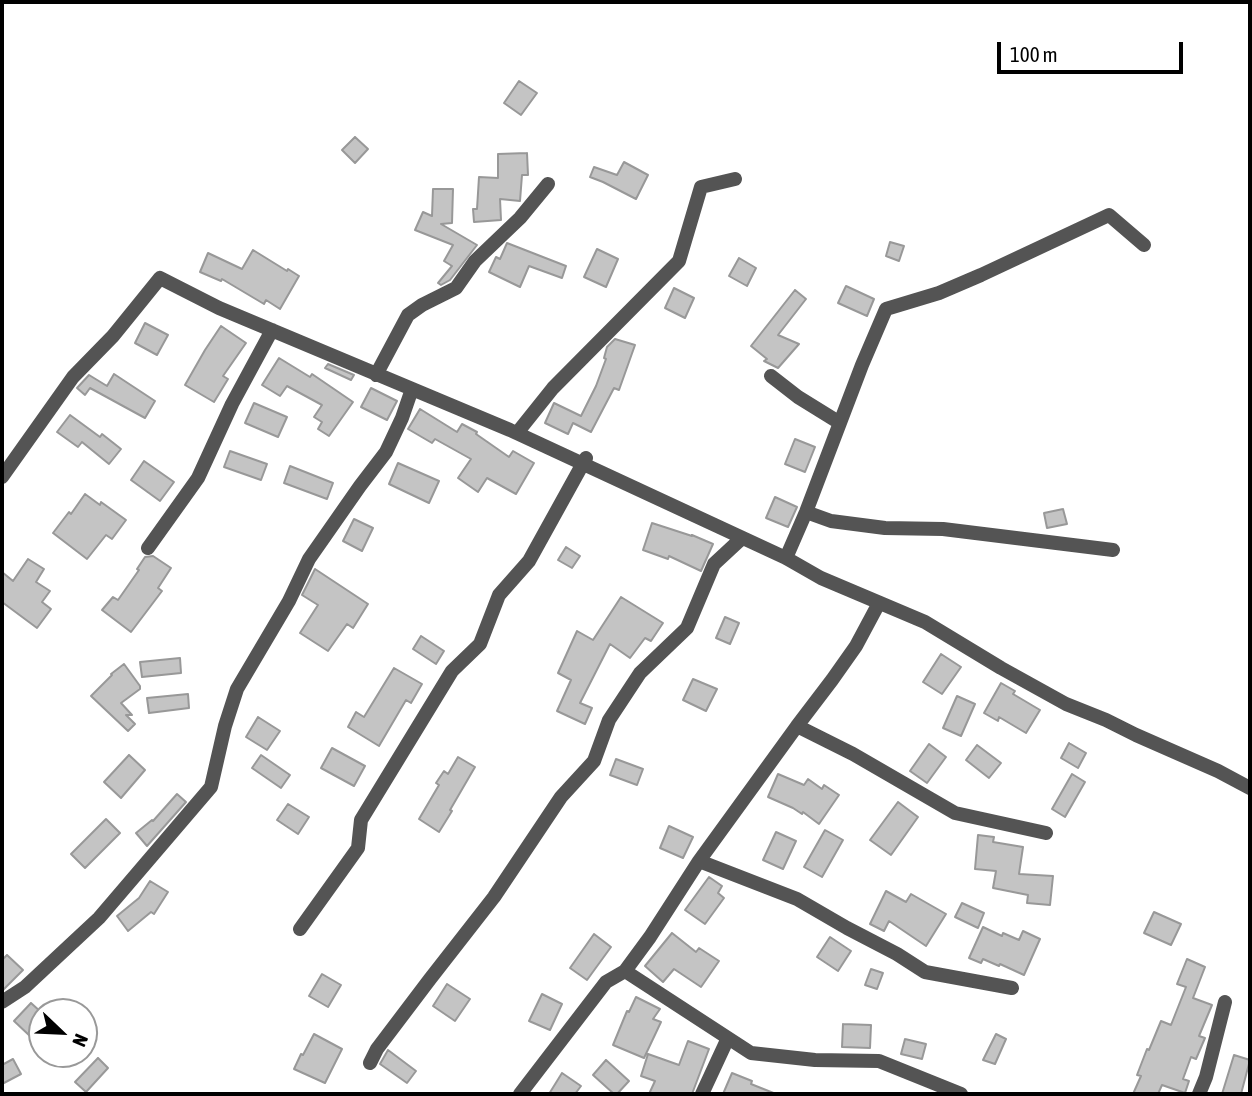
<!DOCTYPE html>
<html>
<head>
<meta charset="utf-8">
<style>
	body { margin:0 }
	#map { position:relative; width:1252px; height:1096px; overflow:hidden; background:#fff; font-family:"Asap Condensed",sans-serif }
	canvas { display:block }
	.frame { position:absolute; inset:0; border:4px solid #000; pointer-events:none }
	.north { position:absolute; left:28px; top:998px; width:70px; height:70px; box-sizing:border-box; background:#fff; border:2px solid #999; border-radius:50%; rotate:113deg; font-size:19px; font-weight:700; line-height:28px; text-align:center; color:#000 }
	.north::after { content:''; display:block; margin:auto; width:24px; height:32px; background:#000; clip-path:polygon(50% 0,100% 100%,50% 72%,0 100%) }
	.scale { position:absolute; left:997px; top:42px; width:186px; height:32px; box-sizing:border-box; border:4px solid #000; border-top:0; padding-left:9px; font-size:21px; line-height:24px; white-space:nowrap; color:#000; -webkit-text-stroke:5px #fff; paint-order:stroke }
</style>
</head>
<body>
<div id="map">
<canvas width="1252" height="1096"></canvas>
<div class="frame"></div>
<div class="north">N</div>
<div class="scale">100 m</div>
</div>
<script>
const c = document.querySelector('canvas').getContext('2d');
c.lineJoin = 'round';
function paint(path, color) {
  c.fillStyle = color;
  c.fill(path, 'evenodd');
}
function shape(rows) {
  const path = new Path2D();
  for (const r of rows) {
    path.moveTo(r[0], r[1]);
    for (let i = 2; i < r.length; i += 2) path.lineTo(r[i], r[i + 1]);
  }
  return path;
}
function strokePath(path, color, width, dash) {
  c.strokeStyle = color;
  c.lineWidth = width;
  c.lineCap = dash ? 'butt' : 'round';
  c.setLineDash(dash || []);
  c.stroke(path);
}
const building = shape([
	[519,81,537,93,521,115,504,103,519,81],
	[355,137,368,149,355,163,342,150,355,137],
	[527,153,528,175,522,175,520,201,500,199,501,220,474,222,473,209,477,209,479,177,498,178,498,154,527,153],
	[624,162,648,175,636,199,603,182,590,177,594,167,617,175,624,162],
	[433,189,453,189,452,223,441,224,477,245,450,280,441,285,438,283,452,266,444,261,453,245,415,230,423,212,432,216,433,189],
	[890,242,904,246,899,261,886,256,890,242],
	[507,243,566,266,562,278,529,266,520,287,489,272,496,257,500,259,507,243],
	[597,249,618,259,606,287,584,277,597,249],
	[253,250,287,271,288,269,299,276,280,309,266,300,264,304,222,279,221,281,200,272,208,253,242,269,253,250],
	[739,258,756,268,747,286,729,276,739,258],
	[846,286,874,299,867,316,838,303,846,286],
	[674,288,694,298,685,318,665,308,674,288],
	[795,290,806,299,778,335,799,344,778,368,764,361,767,359,751,346,795,290],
	[145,323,168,335,157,355,135,343,145,323],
	[221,326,246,343,223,376,228,379,214,402,185,385,205,350,221,326],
	[615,339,635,345,619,390,614,388,591,432,573,423,568,434,545,423,554,403,581,416,596,386,606,359,604,358,607,347,615,339],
	[279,358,310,377,312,374,353,402,329,436,318,429,322,422,314,417,322,405,287,386,280,396,262,385,279,358],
	[328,364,354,375,351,380,325,368,328,364],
	[114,374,155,401,145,418,90,388,85,395,77,388,89,375,107,386,114,374],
	[371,388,397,401,387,420,361,407,371,388],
	[254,403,287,417,278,437,245,423,254,403],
	[420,409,457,432,462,424,477,432,476,434,509,457,513,451,534,463,516,494,487,478,478,492,458,478,471,459,435,439,432,443,408,429,420,409],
	[70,415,100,437,102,434,121,449,109,464,82,442,78,447,57,432,70,415],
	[795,439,815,447,805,472,785,464,795,439],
	[230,451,267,464,261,480,224,467,230,451],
	[144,461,174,482,160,501,131,480,144,461],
	[398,463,439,481,429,503,389,484,398,463],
	[290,466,333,483,327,499,284,483,290,466],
	[85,494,100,505,101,502,126,520,112,539,106,535,87,559,53,533,69,512,71,514,85,494],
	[775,497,797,507,788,527,766,518,775,497],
	[1063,509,1067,524,1047,528,1044,513,1063,509],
	[354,519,373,528,362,551,343,541,354,519],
	[652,523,692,536,692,535,713,544,701,571,669,556,668,559,643,550,652,523],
	[566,547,580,556,572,568,558,560,566,547],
	[153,556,171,568,158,588,162,591,131,632,102,610,113,597,118,600,139,570,137,569,145,557,153,556],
	[28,559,44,569,36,582,50,591,42,602,51,609,37,628,2,602,2,572,13,581,28,559],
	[315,569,368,604,353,628,347,624,328,651,300,633,318,605,302,595,315,569],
	[621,597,663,623,651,641,645,638,630,658,610,644,580,703,592,708,585,724,557,711,571,680,558,673,577,631,593,640,621,597],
	[725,617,739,623,730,644,716,638,725,617],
	[421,636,444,651,436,664,413,649,421,636],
	[941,654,961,667,942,694,923,682,941,654],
	[180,658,181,673,142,677,140,662,180,658],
	[124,664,140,686,140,689,121,703,132,715,126,715,135,724,128,731,91,696,112,675,111,674,124,664],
	[394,668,422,684,411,703,406,700,379,746,348,727,356,712,364,717,394,668],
	[693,679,717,689,706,711,683,700,693,679],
	[1001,683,1015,691,1013,694,1040,710,1026,733,999,717,998,721,984,713,1001,683],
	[188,694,189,708,149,713,147,698,188,694],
	[957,696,975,704,961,736,943,728,957,696],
	[258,717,280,731,267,750,246,737,258,717],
	[1069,743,1086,753,1078,768,1061,758,1069,743],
	[929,744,946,757,927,783,910,771,929,744],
	[977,745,1001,763,989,778,966,760,977,745],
	[332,748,365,766,354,786,321,768,332,748],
	[129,755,145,770,121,798,104,782,129,755],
	[261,755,290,775,281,788,252,768,261,755],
	[458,757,475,767,450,810,452,811,439,832,419,819,439,785,436,783,444,771,448,774,458,757],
	[616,759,643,769,637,785,610,775,616,759],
	[778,774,804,785,808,779,822,789,824,785,839,795,819,824,803,812,802,814,793,808,768,797,778,774],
	[1072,774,1085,782,1065,817,1052,809,1072,774],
	[177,794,186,802,147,846,136,833,152,820,153,821,177,794],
	[898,802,918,817,891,855,870,840,898,802],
	[288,804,309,817,298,834,277,820,288,804],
	[106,819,120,833,85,868,71,854,106,819],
	[669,826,693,837,683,858,660,848,669,826],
	[825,830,843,840,822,877,804,867,825,830],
	[776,832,796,841,783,869,763,860,776,832],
	[978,835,994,837,993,842,1023,847,1019,874,1053,876,1050,905,1027,903,1028,895,993,888,996,871,975,869,978,835],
	[709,877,722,886,718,893,724,898,705,924,685,910,709,877],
	[150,881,168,892,154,914,151,912,128,931,117,916,139,898,150,881],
	[886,891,906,902,911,894,946,914,926,946,889,921,884,931,870,924,886,891],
	[962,903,984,913,978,928,955,917,962,903],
	[1154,912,1181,924,1171,945,1144,933,1154,912],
	[983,927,1002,936,1003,933,1019,940,1023,931,1040,939,1024,975,1000,964,999,966,983,959,981,963,969,958,983,927],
	[672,933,696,952,699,948,719,961,701,987,674,969,663,982,645,966,672,933],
	[594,934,611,947,587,980,570,968,594,934],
	[830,937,851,951,838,971,817,957,830,937],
	[7,955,23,970,2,991,2,960,7,955],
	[1187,959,1205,967,1193,998,1212,1005,1199,1036,1205,1038,1196,1059,1191,1057,1183,1079,1189,1081,1185,1093,1162,1085,1158,1094,1133,1094,1141,1076,1137,1075,1147,1049,1149,1050,1161,1021,1171,1025,1186,987,1177,984,1187,959],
	[871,969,883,973,877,989,865,985,871,969],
	[322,974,341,985,328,1007,309,996,322,974],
	[447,984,470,999,455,1021,433,1006,447,984],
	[542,994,562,1004,550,1030,529,1021,542,994],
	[636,997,660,1009,653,1019,661,1022,644,1058,613,1045,627,1011,629,1012,636,997],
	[31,1003,42,1013,42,1025,31,1037,14,1021,31,1003],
	[843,1024,871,1025,870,1048,842,1047,843,1024],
	[314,1034,342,1049,325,1083,294,1069,301,1054,303,1055,314,1034],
	[996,1034,1006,1039,995,1064,983,1060,996,1034],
	[905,1039,926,1044,922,1059,901,1054,905,1039],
	[688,1041,709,1049,692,1094,649,1094,655,1081,641,1076,648,1054,679,1065,688,1041],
	[388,1050,416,1071,407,1083,380,1064,388,1050],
	[1234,1055,1250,1060,1241,1094,1222,1094,1234,1055],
	[98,1058,108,1068,86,1092,75,1082,98,1058],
	[13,1059,21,1074,2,1084,2,1065,13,1059],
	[606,1060,629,1081,617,1094,614,1094,593,1075,606,1060],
	[562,1073,581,1086,575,1094,549,1094,562,1073],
	[732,1073,752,1081,751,1084,776,1094,723,1094,732,1073]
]);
paint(building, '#c4c4c4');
strokePath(building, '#989898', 2);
strokePath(shape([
	[376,375,408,315,422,305,456,288,475,261,520,218,548,184],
	[771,376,798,397,840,423],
	[517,433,553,388,679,261,701,187,735,179],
	[2,477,73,377,113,336,160,278,219,308,510,430,786,558,821,578,925,622,1001,668,1066,704,1106,720,1136,735,1218,771,1250,788],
	[806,512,831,521,885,528,943,529,1113,550],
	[148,548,198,478,232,404,272,330],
	[786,558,806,512,862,365,886,309,939,293,981,275,1109,215,1144,245],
	[879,603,856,646,832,680,797,726,853,754,955,813,1046,833],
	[797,726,699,861,797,899,847,928,897,954,925,972,1012,988],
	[699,861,650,937,625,971,751,1053,815,1060,879,1061,961,1094],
	[300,929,358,848,361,820,452,671,480,644,499,595,529,561,586,458],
	[2,1002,25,987,99,918,211,787,225,726,237,689,289,601,309,559,360,486,386,452,402,418,412,389],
	[370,1063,377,1049,430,979,494,897,561,797,594,761,609,720,640,673,687,628,714,564,742,538],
	[520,1094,606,982,625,971],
	[702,1094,728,1038],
	[1199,1094,1206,1077,1225,1002]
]), '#545454', 14);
</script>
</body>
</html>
